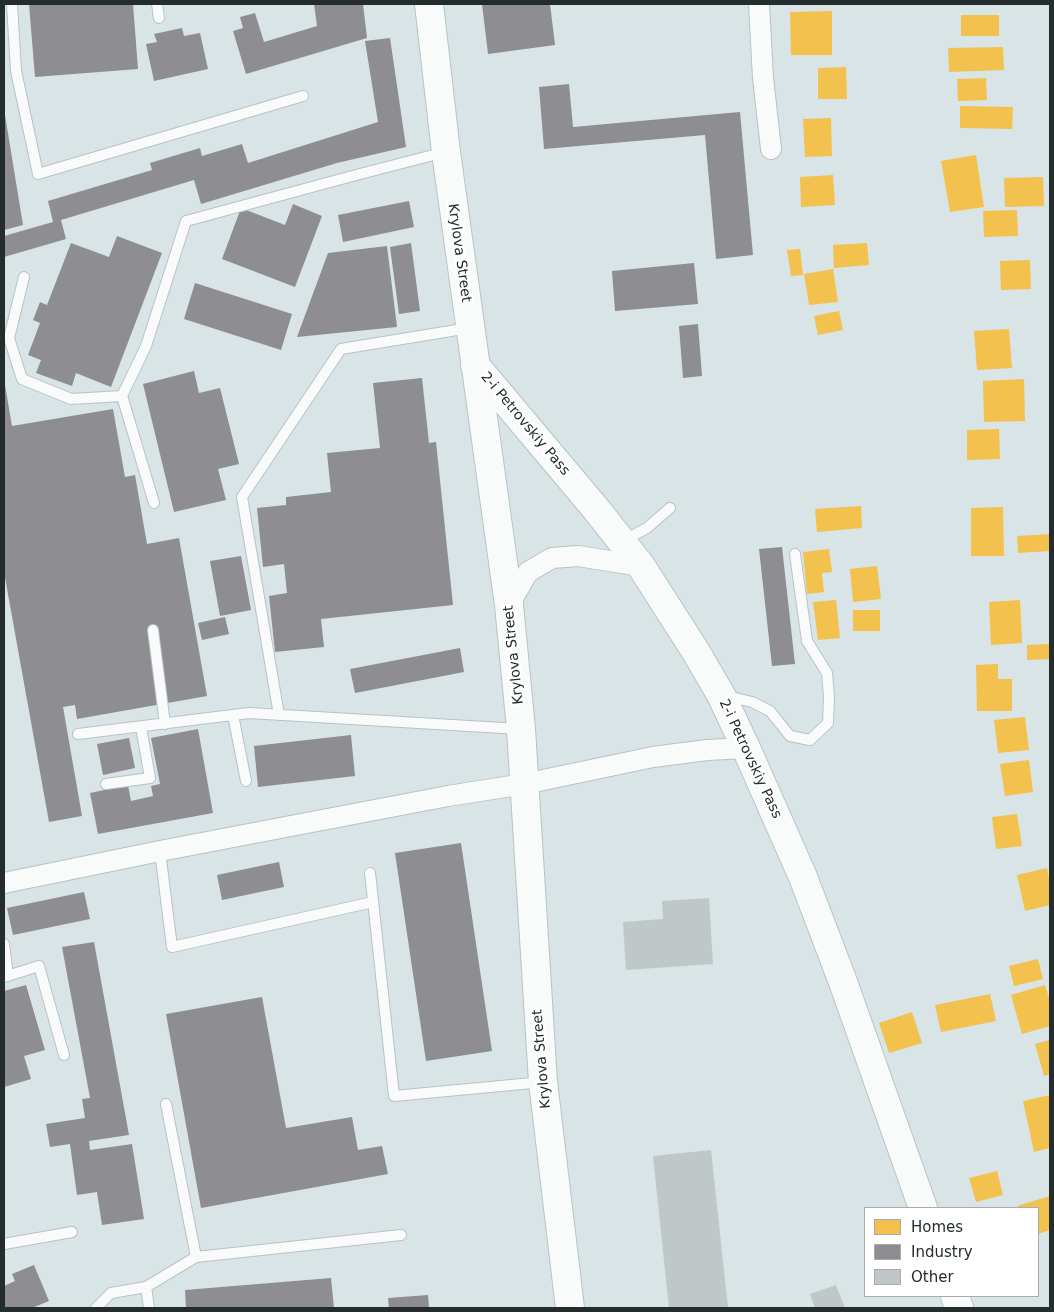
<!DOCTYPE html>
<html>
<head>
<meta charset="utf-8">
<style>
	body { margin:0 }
	#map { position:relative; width:1054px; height:1312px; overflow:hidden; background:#d9e4e6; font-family:"DejaVu Sans",sans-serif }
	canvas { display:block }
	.frame { position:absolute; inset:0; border:5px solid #242c2d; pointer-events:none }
	.legend { position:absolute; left:864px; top:1207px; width:175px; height:90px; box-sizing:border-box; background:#fff; border:1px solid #a7abab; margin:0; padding:6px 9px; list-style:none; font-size:15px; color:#242c2d }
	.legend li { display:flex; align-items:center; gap:10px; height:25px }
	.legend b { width:25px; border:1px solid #a7abab }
</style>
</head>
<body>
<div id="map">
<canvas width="1054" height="1312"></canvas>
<div class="frame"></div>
<ul class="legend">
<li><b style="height:14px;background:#f2c14e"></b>Homes</li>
<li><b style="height:14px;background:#8d8d92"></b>Industry</li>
<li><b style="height:14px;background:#bfc7c9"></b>Other</li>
</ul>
</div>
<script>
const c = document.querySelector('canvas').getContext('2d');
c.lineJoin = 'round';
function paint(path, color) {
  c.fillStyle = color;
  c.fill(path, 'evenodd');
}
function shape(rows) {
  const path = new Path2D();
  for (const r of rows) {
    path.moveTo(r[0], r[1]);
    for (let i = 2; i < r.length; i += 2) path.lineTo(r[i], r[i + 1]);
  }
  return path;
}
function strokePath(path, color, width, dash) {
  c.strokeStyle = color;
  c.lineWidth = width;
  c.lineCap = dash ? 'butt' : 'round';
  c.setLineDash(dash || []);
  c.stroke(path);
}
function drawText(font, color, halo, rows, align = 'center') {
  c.font = font + ' "DejaVu Sans",sans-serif';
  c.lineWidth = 5;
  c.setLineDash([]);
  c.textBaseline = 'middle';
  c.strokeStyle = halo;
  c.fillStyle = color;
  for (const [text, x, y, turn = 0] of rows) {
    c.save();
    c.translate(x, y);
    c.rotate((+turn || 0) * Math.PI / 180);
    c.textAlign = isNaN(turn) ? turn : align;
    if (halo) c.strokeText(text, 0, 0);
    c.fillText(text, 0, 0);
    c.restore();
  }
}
paint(shape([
	[832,11,832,55,791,55,790,12],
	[961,15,999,15,999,36,961,36],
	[1003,47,1004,70,949,72,948,48],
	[846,67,847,99,818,99,818,68],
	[986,78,987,100,958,101,957,79],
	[960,106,1013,107,1012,129,960,128],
	[831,118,832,156,805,157,803,119],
	[976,155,984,207,950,212,941,161],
	[833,175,835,205,801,207,800,177],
	[1043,177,1044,206,1005,207,1004,178],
	[1017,210,1018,236,984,237,983,211],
	[867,243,869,265,834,268,833,245],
	[800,249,803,275,791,276,787,250],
	[1030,260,1031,289,1001,290,1000,261],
	[833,269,838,302,809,305,804,274],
	[839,311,843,330,818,335,814,316],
	[1009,329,1012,368,977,370,974,331],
	[1024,379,1025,421,984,422,983,381],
	[999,429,1000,459,967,460,967,430],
	[861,506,862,528,817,532,815,509],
	[1003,507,1004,556,971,556,971,508],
	[1050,534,1050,551,1018,553,1017,536],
	[829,549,832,572,822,573,824,592,807,594,803,552],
	[877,566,881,599,853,602,850,569],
	[836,600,840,638,818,640,813,602],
	[1020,600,1022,643,991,645,989,602],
	[853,610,880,610,880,631,853,631],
	[1050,644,1050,659,1027,660,1027,645],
	[998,664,998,679,1012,679,1012,711,977,711,976,665],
	[1025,717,1029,750,998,753,994,720],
	[1029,760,1033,792,1005,796,1000,764],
	[1017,814,1022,846,996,849,992,817],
	[1047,868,1050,882,1050,905,1025,911,1017,875],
	[1038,959,1043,979,1014,986,1009,966],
	[1045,985,1050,1001,1050,1026,1022,1034,1011,995],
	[990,994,996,1021,941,1032,935,1005],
	[912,1012,922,1043,889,1053,879,1023],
	[1050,1040,1050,1074,1044,1076,1035,1044],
	[1050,1095,1050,1148,1034,1152,1023,1101],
	[997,1171,1003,1195,976,1202,969,1178],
	[1050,1196,1050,1230,1038,1234,1038,1208,1018,1208,1017,1206]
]), '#f2c14e');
paint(shape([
	[29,4,133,4,138,69,35,77],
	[314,4,363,4,367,38,246,74,233,31,243,28,240,17,255,13,264,42,317,26],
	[482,4,550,4,555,45,488,54],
	[182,28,184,36,200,33,208,69,154,81,146,44,157,42,154,34],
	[390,38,406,147,337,163,201,204,194,180,61,220,66,239,4,257,4,236,53,222,48,201,152,170,150,163,200,148,202,156,242,144,248,163,378,122,365,41],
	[569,84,573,127,740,112,753,255,716,259,705,135,544,149,539,87],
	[4,115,5,115,23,225,4,230],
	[409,201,414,227,343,242,338,215],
	[293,204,322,216,295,287,222,259,241,208,285,225],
	[117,236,162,253,111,387,76,373,72,386,36,373,41,360,28,355,40,323,33,320,40,302,47,305,71,243,109,257],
	[411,243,420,311,399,314,390,247],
	[387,246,397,327,297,337,328,253],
	[694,263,698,304,615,311,612,271],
	[195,283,292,314,281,350,184,319],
	[698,324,702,376,683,378,679,326],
	[194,371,199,393,220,388,239,464,218,469,226,500,174,512,143,384],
	[422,378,429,443,436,442,453,605,321,619,324,647,275,652,269,596,287,593,284,564,263,567,257,508,286,505,286,497,331,492,327,453,380,448,373,383],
	[4,385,5,385,12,426,113,409,125,477,135,475,147,544,179,538,207,696,77,719,75,705,63,707,82,816,49,822,4,572],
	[782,547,795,664,772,666,759,549],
	[241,556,251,610,220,616,210,561],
	[225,617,229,634,202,640,198,623],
	[460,648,464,672,355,693,350,669],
	[198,729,213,813,98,834,90,793,128,785,131,801,153,796,151,786,160,784,151,738],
	[351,735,355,776,258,787,254,746],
	[129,738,135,768,103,775,97,744],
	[461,843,492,1051,426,1061,395,853],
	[279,862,284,887,222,900,217,875],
	[84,892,90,919,13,935,7,908],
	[94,942,129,1135,89,1141,90,1150,132,1144,144,1219,102,1225,97,1192,77,1195,70,1144,50,1147,46,1124,85,1118,82,1099,90,1098,62,947],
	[26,985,45,1050,24,1056,31,1079,4,1087,4,991],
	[262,997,286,1128,352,1117,358,1150,382,1146,388,1174,201,1208,166,1014],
	[34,1265,49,1301,32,1308,4,1308,4,1286,15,1281,12,1274],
	[331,1278,334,1308,186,1308,185,1290],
	[428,1295,429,1308,389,1308,388,1298]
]), '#8d8d92');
paint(shape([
	[709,898,713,964,626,970,623,922,663,919,662,901],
	[711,1150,728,1308,669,1308,653,1156],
	[836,1285,845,1308,815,1308,810,1294]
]), '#bfc7c9');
const lane = shape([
	[12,4,16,71,38,174,303,96],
	[157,4,159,18],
	[24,277,9,338,22,379,71,399,122,396],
	[154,503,122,396,146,346,186,221,360,174,445,152],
	[623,541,647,528,670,508],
	[153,630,165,724],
	[727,696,752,702,770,711,790,736,810,740,828,723,829,697,827,673,807,641,795,554],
	[233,715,246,781],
	[279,715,242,497,341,349,469,328],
	[78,734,249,713,520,729],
	[106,784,150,778,141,727],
	[160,851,172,947,373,902],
	[370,873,394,1096,543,1082],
	[4,944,8,976],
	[4,977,39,966,64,1055],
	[166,1104,196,1257],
	[4,1244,72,1232],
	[96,1308,111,1293,146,1287],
	[149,1308,146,1287,196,1257,401,1235]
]);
const street = shape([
	[759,4,763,78,771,149],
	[509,605,528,572,552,558,578,556,641,566],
	[4,883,160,851,448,796,524,784,653,757,707,750,746,748]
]);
const secondary = shape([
	[429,4,446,152,509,605,521,729,543,1082,570,1308],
	[475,365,596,509,641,566,696,652,721,695,746,748,803,877,843,982,923,1208],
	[955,1296,959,1308]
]);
strokePath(lane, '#b9c2c4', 12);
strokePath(street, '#b9c2c4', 22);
strokePath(secondary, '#b9c2c4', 30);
strokePath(lane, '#f9fbfb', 10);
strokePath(street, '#f9fbfb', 20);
strokePath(secondary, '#f9fbfb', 28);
drawText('14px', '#242c2d', '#fff', [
	["Krylova Street",459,253,82],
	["2-i Petrovskiy Pass",525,424,50],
	["Krylova Street",514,655,-96],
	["2-i Petrovskiy Pass",750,759,65],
	["Krylova Street",542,1059,-95]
]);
</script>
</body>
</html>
